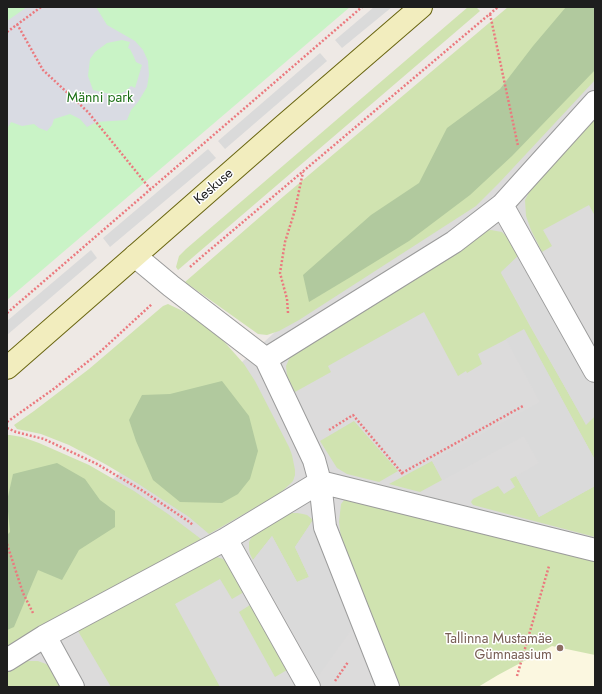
<!DOCTYPE html>
<html>
<head>
<meta charset="utf-8">
<style>
	body { margin:0 }
	#map { position:relative; width:602px; height:694px; overflow:hidden; background:#eee9e5; font-family:Jost,sans-serif }
	canvas { display:block }
	.frame { position:absolute; inset:0; border:8px solid #1e1e1e; pointer-events:none }
</style>
</head>
<body>
<div id="map">
<canvas width="602" height="694"></canvas>
<div class="frame"></div>
</div>
<script>
const c = document.querySelector('canvas').getContext('2d');
c.lineJoin = 'round';
function paint(path, color) {
  c.fillStyle = color;
  c.fill(path, 'evenodd');
}
function shape(rows) {
  const path = new Path2D();
  for (const r of rows) {
    path.moveTo(r[0], r[1]);
    for (let i = 2; i < r.length; i += 2) path.lineTo(r[i], r[i + 1]);
  }
  return path;
}
function strokePath(path, color, width, dash) {
  c.strokeStyle = color;
  c.lineWidth = width;
  c.lineCap = dash ? 'butt' : 'round';
  c.setLineDash(dash || []);
  c.stroke(path);
}
function drawText(font, color, halo, rows, align = 'center') {
  c.font = font + ' Jost,sans-serif';
  c.lineWidth = 3;
  c.setLineDash([]);
  c.textBaseline = 'middle';
  c.strokeStyle = halo;
  c.fillStyle = color;
  for (const [text, x, y, turn = 0] of rows) {
    c.save();
    c.translate(x, y);
    c.rotate((+turn || 0) * Math.PI / 180);
    c.textAlign = isNaN(turn) ? turn : align;
    if (halo) c.strokeText(text, 0, 0);
    c.fillText(text, 0, 0);
    c.restore();
  }
}
paint(shape([
	[595,42,595,687,7,687,7,575]
]), '#dcdbdb');
paint(shape([
	[595,609,595,687,455,687]
]), '#fbf7e0');
paint(shape([
	[468,7,476,7,480,11,178,270,176,267,179,256,186,249],
	[508,7,595,7,595,80,499,183,476,206,299,320,279,331,267,335,258,334,185,282,284,196],
	[595,111,595,216,589,205,543,230,552,246,542,252,531,230,526,216,525,200,532,187],
	[491,230,502,232,509,239,518,256,501,273,530,326,586,424,595,416,595,460,524,330,478,354,482,364,467,373,466,371,458,376,424,312,328,366,331,372,295,392,287,376,286,366,290,357,485,231],
	[168,304,189,314,220,337,244,364,255,381,289,447,292,455,295,470,295,475,293,481,290,484,279,494,209,534,189,517,137,483,105,464,69,445,41,434,17,429,14,425,34,411,89,369,163,306],
	[354,421,398,471,379,482,347,474,337,468,320,441],
	[7,435,10,435,22,437,39,443,89,465,134,491,168,514,201,539,47,625,7,650],
	[432,461,442,480,420,492,389,484],
	[516,476,539,517,595,486,595,537,473,505,471,502,473,499,498,486,504,494,515,487,510,479],
	[345,499,595,560,595,655,552,646,498,675,478,687,400,687,341,538,339,522,341,504],
	[292,513,297,513,303,514,307,515,313,520,295,547,309,577,297,582,272,536,253,560,250,554,249,549,249,542,254,533,284,516],
	[214,556,223,559,229,565,244,592,232,599,220,579,175,604,220,687,111,687,78,631],
	[250,605,287,670,275,677,239,612],
	[19,661,38,661,46,664,52,669,64,687,7,687,7,669]
]), '#d0e3b0');
paint(shape([
	[566,7,595,7,595,70,512,156,470,195,409,241,349,278,309,302,303,275,371,215,419,183,447,128,500,89,533,46],
	[222,381,249,416,258,451,250,479,238,494,222,503,180,502,153,480,136,441,129,420,142,395,170,394],
	[57,463,85,479,100,500,115,511,115,527,79,550,62,580,38,570,14,627,7,630,7,535,10,532,7,501,13,474]
]), '#b1c99e');
paint(shape([
	[7,7,350,7,7,300]
]), '#c9f3c6');
paint(shape([
	[374,7,392,7,342,48,335,40],
	[320,53,327,61,225,149,218,141],
	[208,149,216,158,110,247,103,238],
	[91,250,97,258,7,335,7,321],
	[518,256,595,393,595,416,586,425,501,272],
	[524,329,595,460,595,486,539,517,516,476,539,463,524,436,443,480,432,461,540,402,506,339],
	[313,520,356,623,318,676,253,560,272,536,297,582,309,577,295,547]
]), '#dadada');
paint(shape([
	[27,7,96,7,107,25,135,41,143,50,148,61,149,75,147,87,138,102,131,110,127,120,96,122,87,127,80,119,70,114,54,119,52,125,47,131,39,128,34,124,22,126,11,122,7,129,7,21],
	[122,40,130,42,128,48,130,49,134,57,136,62,142,65,135,88,131,86,127,90,122,93,114,95,93,90,88,76,90,59,95,52,107,43]
]), '#d9dbe3');
const minor = shape([
	[502,205,595,371],
	[135,256,171,286,266,359,314,460,320,482,325,527,388,687],
	[266,359,454,242,502,205,595,102],
	[226,539,309,687],
	[45,636,73,687],
	[7,660,45,636,226,539,320,482,595,550]
]);
const secondary = shape([
	[7,368,135,256,282,127,421,7]
]);
strokePath(minor, '#9b9b9b', 24);
strokePath(secondary, '#696510', 24);
strokePath(shape([
	[490,14,518,146],
	[17,24,43,70,88,112,151,190],
	[7,32,41,7],
	[190,267,205,254,498,7],
	[7,313,362,7],
	[288,313,287,299,280,273,285,242,295,210,303,172],
	[7,422,55,388,101,351,152,304],
	[7,428,16,432,44,439,97,464,143,491,188,521,193,525],
	[329,430,353,415,402,473,401,474],
	[402,473,523,406],
	[7,544,23,593,33,613],
	[517,676,549,566],
	[335,681,348,662]
]), '#eb797e', 2.5, [2, 2]);
strokePath(minor, '#fff', 22);
strokePath(secondary, '#f2edbe', 22);
for (const [x, y, r, color] of [
	[560,648,4,"#8d6e63"]
]) {
  const dot = new Path2D();
  dot.arc(x, y, r, 0, 2 * Math.PI);
  c.fillStyle = color;
  c.fill(dot);
  strokePath(dot, '#fff', 1.5);
}
drawText('14px', '#1d7017', '#fff', [
	["Männi park",100,99]
]);
drawText('14px', '#1e1e1e', '#fff', [
	["Keskuse",214,187,-41]
]);
drawText('14px', '#785e54', '#fff', [
	["Tallinna Mustamäe",552,640],
	["Gümnaasium",552,656]
], 'right');
</script>
</body>
</html>
